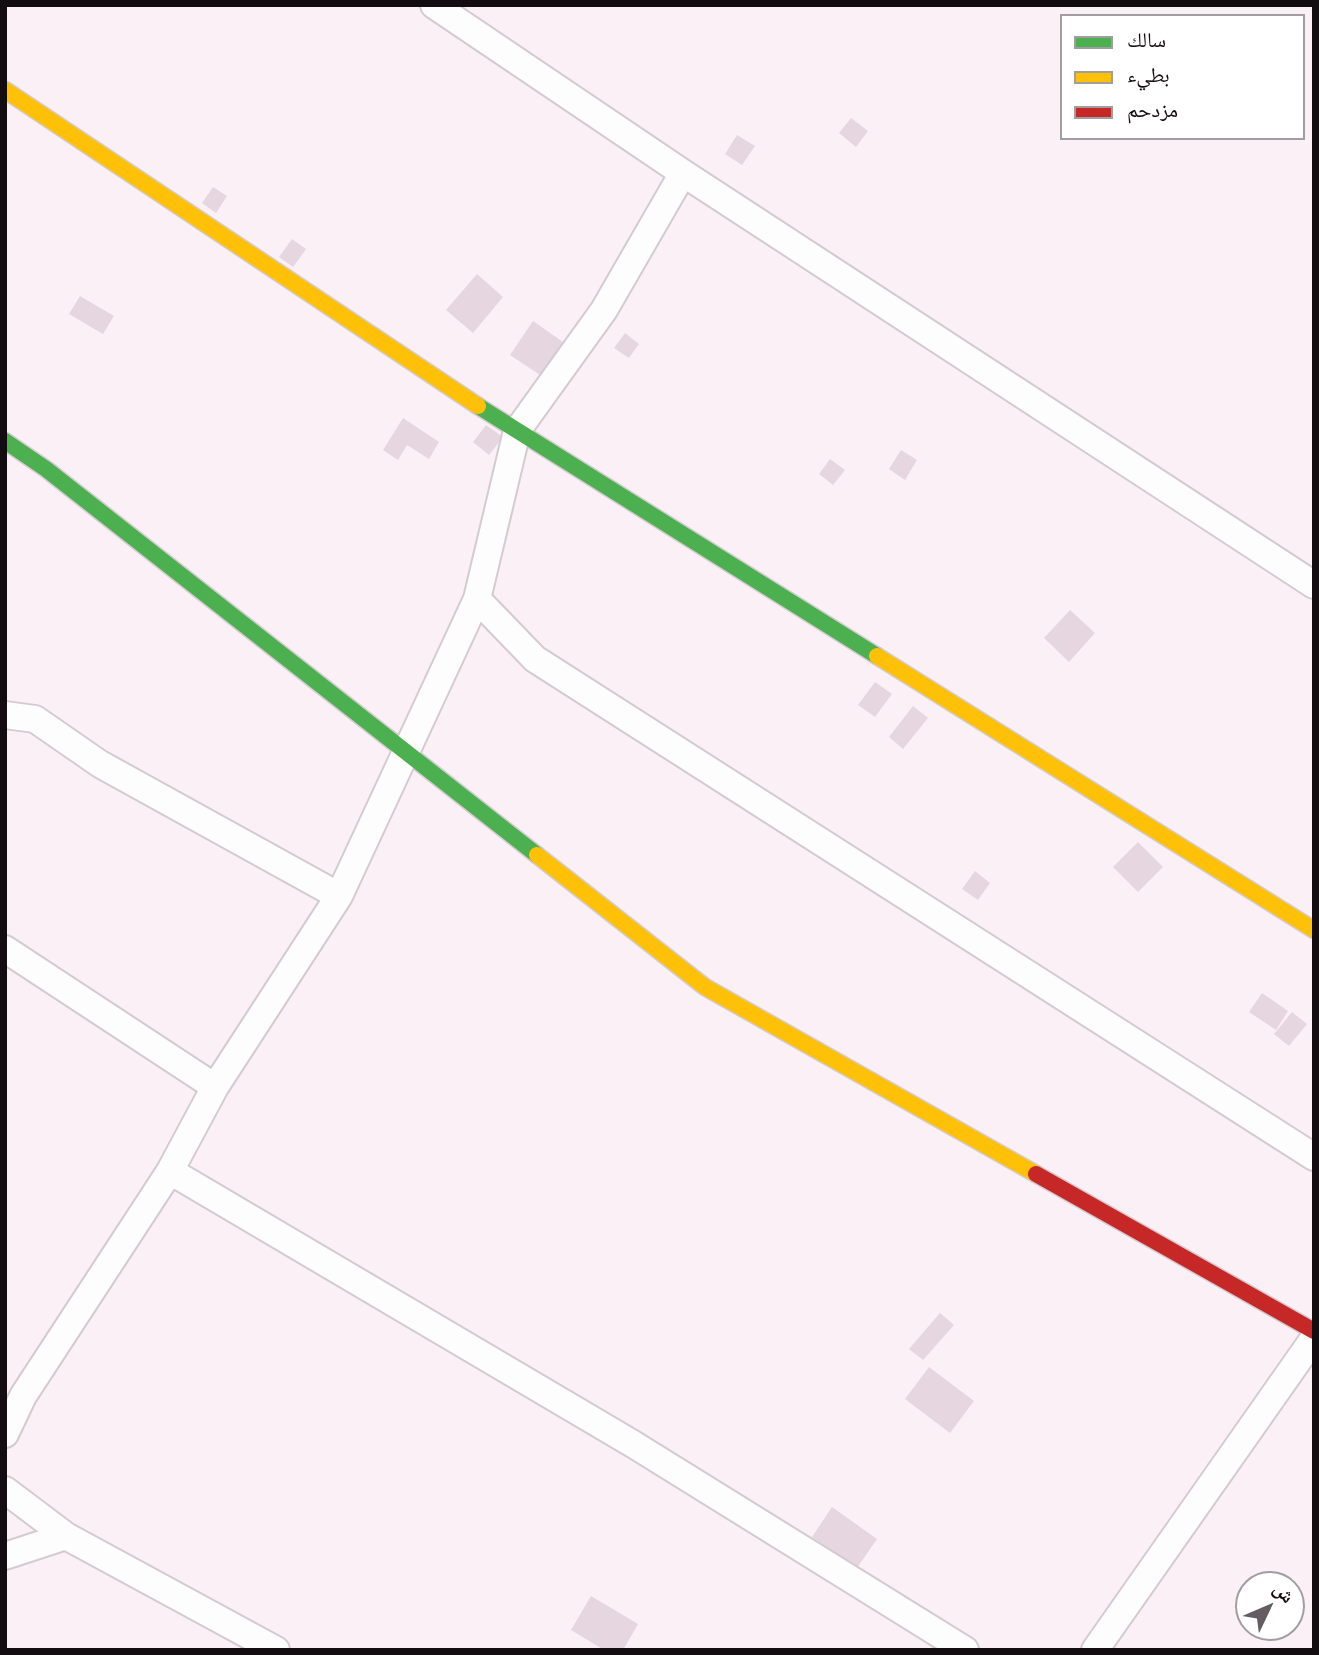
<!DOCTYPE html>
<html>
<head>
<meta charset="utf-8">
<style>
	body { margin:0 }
	#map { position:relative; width:1319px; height:1655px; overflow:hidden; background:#faf0f6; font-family:Figtree,"Noto Naskh Arabic",sans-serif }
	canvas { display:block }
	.frame { position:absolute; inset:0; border:7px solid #130c11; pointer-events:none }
	.legend { position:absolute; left:1060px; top:14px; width:245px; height:126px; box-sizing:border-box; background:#fff; border:2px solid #a19ea0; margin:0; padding:9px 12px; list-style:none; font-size:21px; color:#130c11 }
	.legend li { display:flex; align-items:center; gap:14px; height:35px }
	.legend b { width:35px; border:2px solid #a19ea0 }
	.north { position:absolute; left:1235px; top:1571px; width:70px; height:70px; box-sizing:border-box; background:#fff; border:2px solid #a19ea0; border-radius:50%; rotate:46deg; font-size:19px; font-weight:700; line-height:28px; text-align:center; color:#130c11 }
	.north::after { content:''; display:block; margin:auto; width:24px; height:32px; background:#645c61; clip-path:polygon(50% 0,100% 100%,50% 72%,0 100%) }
</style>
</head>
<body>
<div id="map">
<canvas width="1319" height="1655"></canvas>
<div class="frame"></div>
<ul class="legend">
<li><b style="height:9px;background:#4caf50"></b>سالك</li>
<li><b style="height:9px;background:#ffc107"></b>بطيء</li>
<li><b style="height:9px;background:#c62828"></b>مزدحم</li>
</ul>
<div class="north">ش</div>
</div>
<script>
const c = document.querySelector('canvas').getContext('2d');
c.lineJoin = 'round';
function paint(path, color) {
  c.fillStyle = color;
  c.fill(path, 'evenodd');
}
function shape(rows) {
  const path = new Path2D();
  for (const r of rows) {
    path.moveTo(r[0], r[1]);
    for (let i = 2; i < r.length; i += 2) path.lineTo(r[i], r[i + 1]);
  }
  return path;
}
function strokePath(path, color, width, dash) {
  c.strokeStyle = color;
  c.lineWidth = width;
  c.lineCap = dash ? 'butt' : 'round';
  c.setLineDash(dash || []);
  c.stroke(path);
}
paint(shape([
	[851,118,868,131,856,147,839,133],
	[737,135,755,146,742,165,725,154],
	[213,187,227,196,216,213,202,203],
	[292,239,306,249,293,267,279,257],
	[477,274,503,297,473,333,446,310],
	[80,296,114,316,103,334,69,314],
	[533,321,563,342,540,375,510,355],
	[625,333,639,344,629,358,614,348],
	[403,418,439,442,429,459,407,445,398,460,383,450],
	[486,425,503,437,489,455,473,442],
	[901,450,917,460,905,480,889,469],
	[830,459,845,470,833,485,819,474],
	[1070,610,1095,633,1069,662,1044,638],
	[875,682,892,694,875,717,858,705],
	[913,706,928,718,903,749,889,737],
	[1138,842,1163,867,1138,892,1113,867],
	[975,871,990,883,978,900,962,889],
	[1262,993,1288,1011,1276,1030,1249,1012],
	[1292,1012,1307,1024,1289,1046,1274,1034],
	[940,1313,954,1325,923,1360,909,1349],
	[929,1367,974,1401,950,1433,905,1399],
	[832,1507,877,1539,857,1568,812,1537],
	[591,1596,638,1624,623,1650,604,1650,571,1630]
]), '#e6d6e0');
const street = shape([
	[434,5,683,173,1314,585],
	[683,173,604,310,517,431,477,599,535,659,1314,1157],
	[5,715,35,719,100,764,339,896,215,1087,170,1171,23,1396,5,1434],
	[339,896,477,599],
	[5,949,215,1087],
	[170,1171,633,1444,965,1650],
	[5,1490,66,1536],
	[5,1556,66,1536,276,1650],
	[1095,1650,1314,1338]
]);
const fast = shape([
	[478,406,877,656],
	[5,441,46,469,537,855]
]);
const slow = shape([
	[5,90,478,406],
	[877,656,1314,930],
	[537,855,705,987,1036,1174]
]);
const jam = shape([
	[1036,1174,1314,1331]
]);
strokePath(street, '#d4cbd0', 30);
strokePath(fast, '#d4cbd0', 19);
strokePath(slow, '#d4cbd0', 19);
strokePath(jam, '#d4cbd0', 19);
strokePath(street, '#fefdfe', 26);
strokePath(fast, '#4caf50', 16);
strokePath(slow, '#ffc107', 16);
strokePath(jam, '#c62828', 16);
</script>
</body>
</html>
